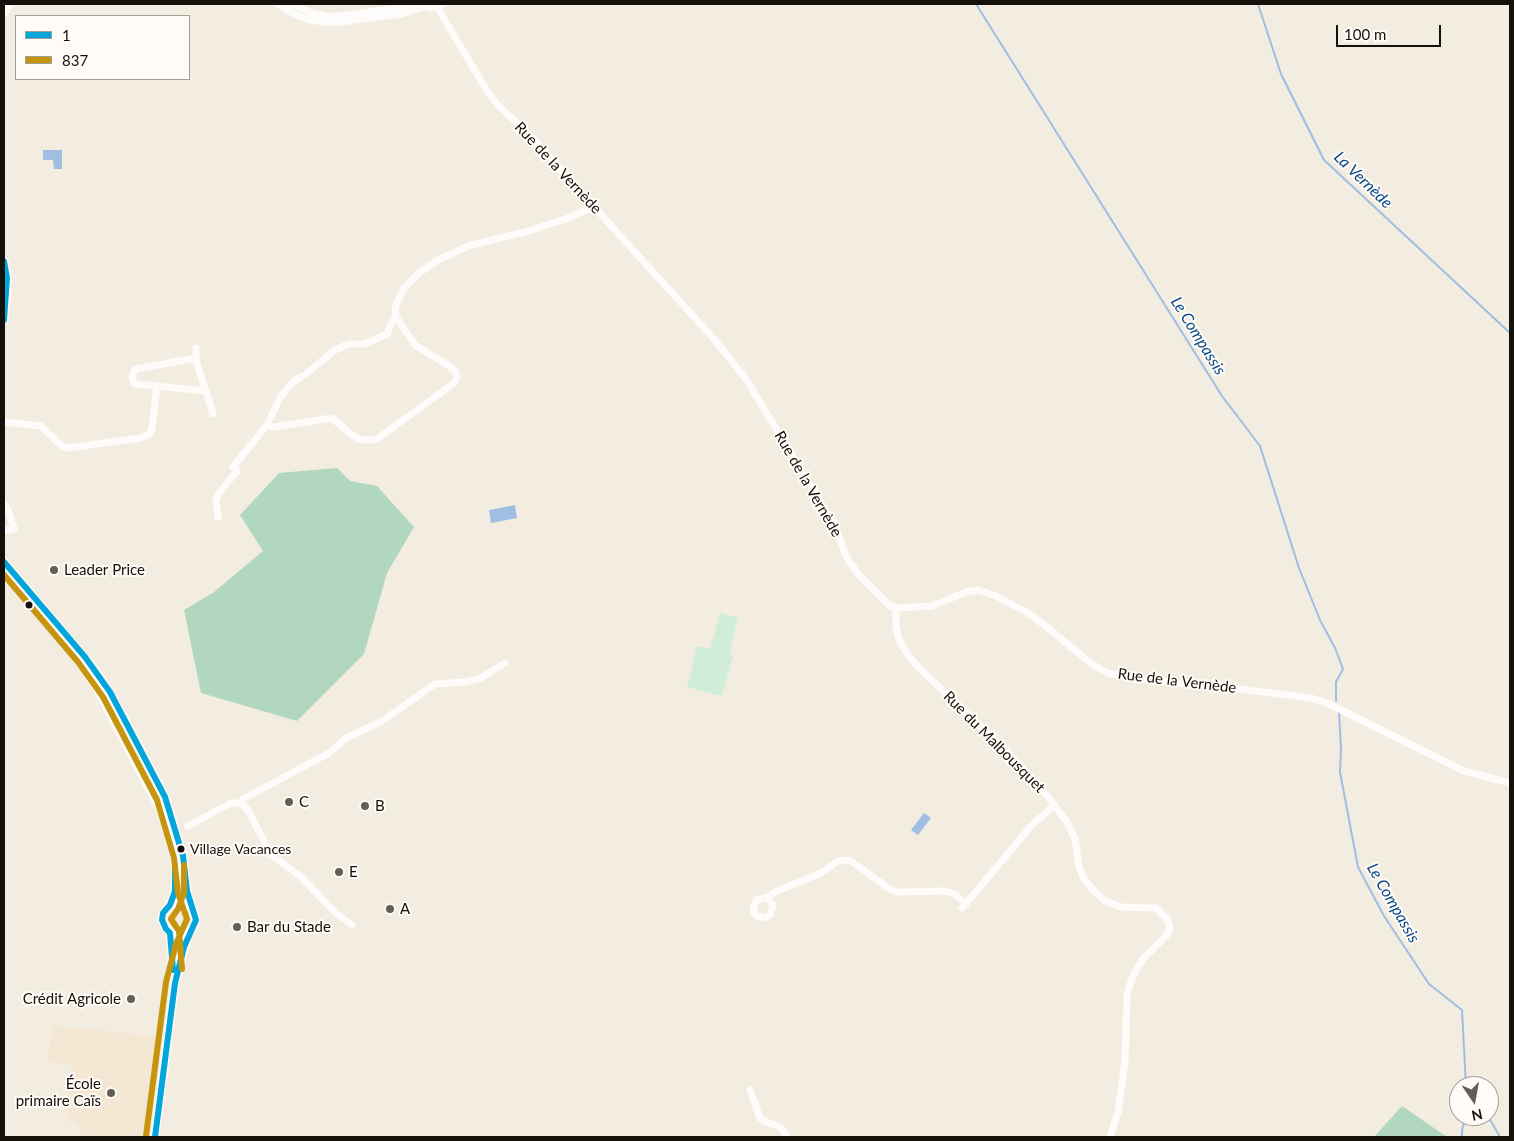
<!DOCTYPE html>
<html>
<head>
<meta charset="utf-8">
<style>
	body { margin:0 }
	#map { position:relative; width:1514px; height:1141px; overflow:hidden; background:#f3ece1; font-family:Lato,sans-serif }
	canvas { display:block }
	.frame { position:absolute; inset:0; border:5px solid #14100a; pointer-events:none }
	.legend { position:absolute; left:15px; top:15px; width:175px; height:65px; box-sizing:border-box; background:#fffcf8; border:1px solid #a19e99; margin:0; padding:6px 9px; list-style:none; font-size:15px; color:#14100a }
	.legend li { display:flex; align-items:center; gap:10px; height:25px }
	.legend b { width:25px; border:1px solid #a19e99 }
	.north { position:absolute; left:1449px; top:1076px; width:50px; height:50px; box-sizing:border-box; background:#fffcf8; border:1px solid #a19e99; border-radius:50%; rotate:168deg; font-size:14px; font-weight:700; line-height:20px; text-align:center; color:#14100a }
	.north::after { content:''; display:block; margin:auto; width:18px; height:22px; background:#625d55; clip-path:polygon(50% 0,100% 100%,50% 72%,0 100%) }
	.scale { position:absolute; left:1336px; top:25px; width:105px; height:22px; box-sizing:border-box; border:2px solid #14100a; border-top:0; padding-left:6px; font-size:15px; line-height:18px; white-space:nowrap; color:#14100a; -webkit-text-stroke:4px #fffcf8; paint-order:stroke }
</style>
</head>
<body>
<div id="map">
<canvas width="1514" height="1141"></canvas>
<div class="frame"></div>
<ul class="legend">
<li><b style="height:6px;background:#03a5da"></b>1</li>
<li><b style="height:6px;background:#c6950f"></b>837</li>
</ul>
<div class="north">N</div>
<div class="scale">100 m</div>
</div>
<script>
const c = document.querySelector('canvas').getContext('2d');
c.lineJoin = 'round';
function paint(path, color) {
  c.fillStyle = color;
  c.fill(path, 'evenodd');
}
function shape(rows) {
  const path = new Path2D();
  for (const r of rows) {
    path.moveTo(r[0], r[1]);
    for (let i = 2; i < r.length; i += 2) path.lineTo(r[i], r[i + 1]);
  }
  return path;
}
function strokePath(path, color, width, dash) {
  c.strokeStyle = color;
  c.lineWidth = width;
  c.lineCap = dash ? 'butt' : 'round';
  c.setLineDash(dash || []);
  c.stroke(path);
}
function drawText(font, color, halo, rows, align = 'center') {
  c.font = font + ' Lato,sans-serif';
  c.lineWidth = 4;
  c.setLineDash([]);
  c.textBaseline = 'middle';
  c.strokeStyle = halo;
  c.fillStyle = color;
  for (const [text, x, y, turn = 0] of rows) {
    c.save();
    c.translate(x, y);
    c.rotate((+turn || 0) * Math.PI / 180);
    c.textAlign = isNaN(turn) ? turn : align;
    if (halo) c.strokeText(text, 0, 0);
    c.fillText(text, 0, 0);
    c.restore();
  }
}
paint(shape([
	[53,1025,160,1037,149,1137,100,1137,82,1135,77,1122,66,1121,73,1066,47,1061]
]), '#f4e8d4');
paint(shape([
	[720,613,738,618,729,654,733,656,722,696,687,687,697,646,710,649]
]), '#d0edd7');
paint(shape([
	[337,468,350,481,377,486,414,527,387,573,364,654,297,721,201,693,184,610,214,592,263,551,240,515,279,473],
	[1402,1106,1447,1137,1374,1137]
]), '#b1d8be');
paint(shape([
	[43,150,62,150,62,169,54,169,53,160,43,160],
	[515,505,517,518,491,523,489,510],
	[924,813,931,818,918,835,911,830]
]), '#a0bde2');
strokePath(shape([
	[976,4,1222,396,1260,446,1299,568,1320,620,1335,648,1343,669,1336,682,1336,701],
	[1258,4,1281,74,1324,160,1510,333],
	[1339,712,1341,748,1340,772,1358,867,1384,916,1429,984,1462,1010,1466,1086],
	[1488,1116,1500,1137],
	[1462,1137,1462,1130,1466,1116]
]), '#a0bde2', 2);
strokePath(shape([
	[278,4,294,14,310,20,325,22,340,22,401,14,426,6],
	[291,4,312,13,326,16,340,16,398,8,411,4],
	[423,5,431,8,444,4],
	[437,7,489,94,498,105,535,140,556,165,713,338,746,379,835,526,846,556,858,574,889,605,896,608,932,606,966,592,978,590,996,596,1028,613,1047,627,1089,662,1107,673,1138,679,1240,689,1311,698,1327,703,1464,771,1510,783],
	[4,13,5,13,10,4],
	[396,317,392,321,387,334,365,344,349,344,335,350,306,374,296,380,288,387,280,398,267,425,273,427,332,418,352,435,361,440,375,440,381,436,453,384,457,378,455,371,449,366,415,345,396,317,395,307,404,288,419,273,438,260,468,246,525,232,566,219,594,207],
	[196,348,197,363,213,414],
	[197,358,135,369,132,378,135,384,206,391],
	[4,422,41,426,63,447,68,448,140,438,150,434,152,428,157,386],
	[4,504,8,510,14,529,4,531],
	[218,517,216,500,219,493,237,471,233,467,267,425],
	[896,608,896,627,900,642,906,652,919,668,1008,752,1042,789,1067,822,1075,839,1079,866,1083,877,1094,891,1105,901,1121,907,1156,908,1168,920,1170,928,1167,935,1144,958,1136,970,1131,981,1127,996,1125,1062,1118,1112,1110,1137],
	[241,803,243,799,329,753,346,738,382,721,435,684,465,682,481,678,505,663],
	[188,826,231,803,241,803,248,810,271,855,300,876,337,914,352,925],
	[767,898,773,905,771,914,765,918,757,916,754,913,753,908,757,899,767,898,775,892,821,873,838,861,845,860,851,861,891,890,899,892,945,891,955,894,966,904],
	[962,908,1032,825,1055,805],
	[750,1090,760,1118,766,1122,778,1126,783,1130,787,1137]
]), '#fdfcfa', 7);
strokePath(shape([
	[4,261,7,278,7,292,4,320],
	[4,562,99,675,124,718,165,797,183,856,187,891,196,920,194,927,189,933,183,935,174,935,166,929,162,920,163,913,170,905,180,902,192,908],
	[57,633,77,658,97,688,162,813,173,851,176,868,175,891,170,905],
	[170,933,174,976],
	[155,1137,175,983,189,933]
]), '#fdfcfa', 9);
strokePath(shape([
	[4,261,7,278,4,320],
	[4,562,85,657,110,692,165,797,183,856,187,891,196,920,184,947,175,983,155,1137],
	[173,970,170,933,166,929,162,920,163,913,170,905,175,891,175,865]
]), '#03a5da', 6);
strokePath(shape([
	[4,575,78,662,103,697,157,800,174,858,178,893,187,919,176,944,166,982,146,1136],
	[182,969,179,931,171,919,178,909,184,893,184,865]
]), '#c6950f', 6);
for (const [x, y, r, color] of [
	[54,570,5,"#625d55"],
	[29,605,4.5,"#14100a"],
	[289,802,5,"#625d55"],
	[365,806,5,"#625d55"],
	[181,849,4.5,"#14100a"],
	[339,872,5,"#625d55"],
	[390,909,5,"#625d55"],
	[237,927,5,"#625d55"],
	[131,999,5,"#625d55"],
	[111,1093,5,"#625d55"]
]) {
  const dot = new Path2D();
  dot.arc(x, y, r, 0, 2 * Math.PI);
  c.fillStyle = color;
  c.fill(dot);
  strokePath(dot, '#fffcf8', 2);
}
drawText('14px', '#14100a', '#fffcf8', [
	["Village Vacances",190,849]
], 'left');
drawText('15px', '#14100a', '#fffcf8', [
	["Rue de la Vernède",558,168,47],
	["Rue de la Vernède",808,484,60],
	["Rue de la Vernède",1177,681,7],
	["Rue du Malbousquet",994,742,45]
]);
drawText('15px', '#14100a', '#fffcf8', [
	["Leader Price",64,570],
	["C",299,802],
	["B",375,806],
	["E",349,872],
	["A",400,909],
	["Bar du Stade",247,927],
	["Crédit Agricole",121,999,"right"],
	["École",101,1084,"right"],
	["primaire Caïs",101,1101,"right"]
], 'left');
drawText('italic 16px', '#08478a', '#fffcf8', [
	["La Vernède",1363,180,44],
	["Le Compassis",1198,336,58],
	["Le Compassis",1393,903,60]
]);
</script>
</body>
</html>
